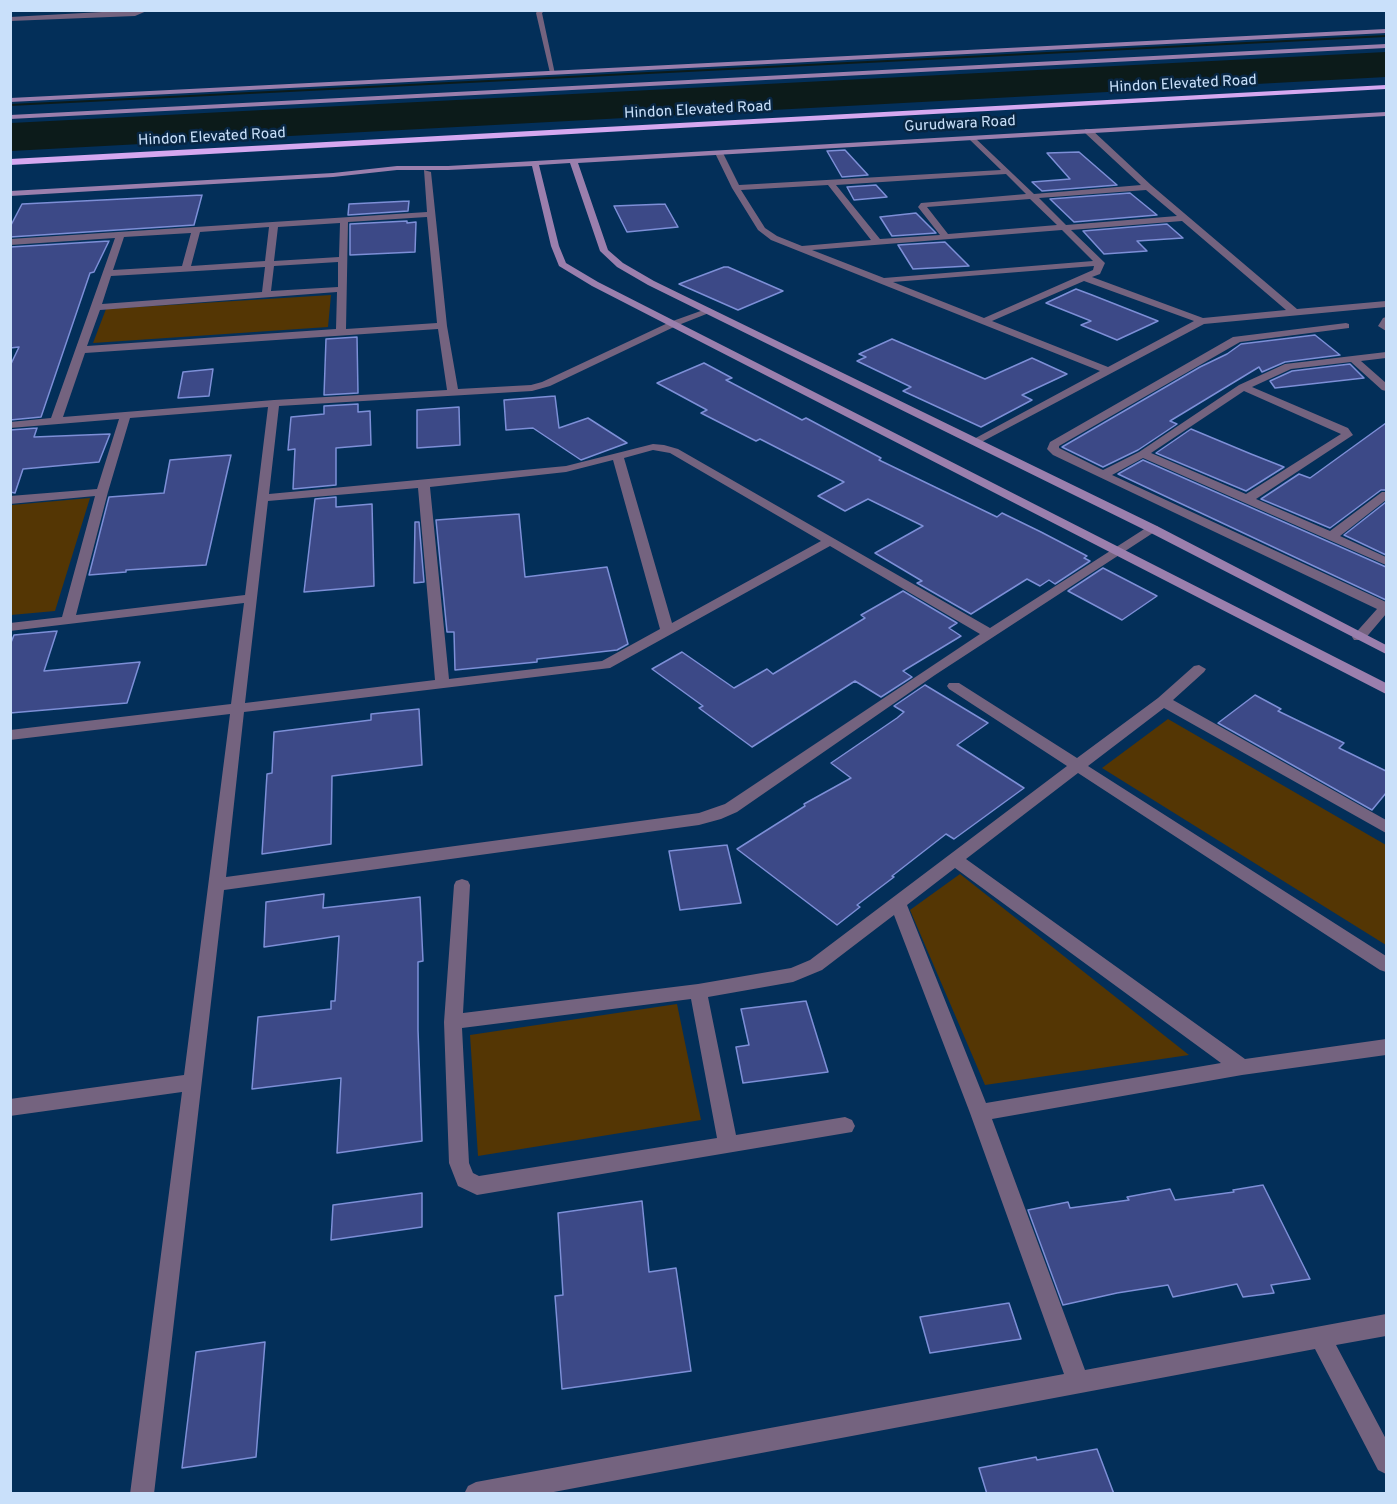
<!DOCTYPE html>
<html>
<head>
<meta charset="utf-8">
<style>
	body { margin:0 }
	#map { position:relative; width:1397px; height:1504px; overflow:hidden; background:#032f59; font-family:Overpass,sans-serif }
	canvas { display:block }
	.frame { position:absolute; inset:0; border:12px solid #c9e0fa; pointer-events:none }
</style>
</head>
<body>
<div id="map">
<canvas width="1397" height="1504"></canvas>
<div class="frame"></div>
</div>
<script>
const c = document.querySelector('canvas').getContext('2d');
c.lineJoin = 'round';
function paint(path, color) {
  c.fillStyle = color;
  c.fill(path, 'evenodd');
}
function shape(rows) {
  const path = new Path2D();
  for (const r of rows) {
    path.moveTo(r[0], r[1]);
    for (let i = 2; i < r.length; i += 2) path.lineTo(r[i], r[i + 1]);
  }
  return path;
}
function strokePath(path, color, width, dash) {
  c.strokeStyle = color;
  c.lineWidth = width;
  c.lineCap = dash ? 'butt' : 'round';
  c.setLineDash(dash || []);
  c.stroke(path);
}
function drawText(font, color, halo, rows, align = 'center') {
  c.font = font + ' Overpass,sans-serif';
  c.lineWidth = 5;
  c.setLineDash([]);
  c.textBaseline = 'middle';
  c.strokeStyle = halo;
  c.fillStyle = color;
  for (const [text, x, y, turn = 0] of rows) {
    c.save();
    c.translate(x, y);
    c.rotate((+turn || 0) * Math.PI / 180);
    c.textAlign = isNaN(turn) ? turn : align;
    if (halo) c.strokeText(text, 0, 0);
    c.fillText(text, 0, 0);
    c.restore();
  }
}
paint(shape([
	[331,295,328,327,93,343,106,309],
	[90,498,55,611,11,615,12,505],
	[1168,719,1386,845,1386,945,1102,768],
	[960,874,1189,1055,985,1085,910,910],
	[677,1004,701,1120,478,1156,470,1035]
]), '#543604');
paint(shape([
	[1386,52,1386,77,11,151,11,123]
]), '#0c1b1a');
paint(shape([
	[1386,35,1386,37,10,106,10,104,1386,35]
]), '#0c1b1a');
const building = shape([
	[845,150,868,175,842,177,827,151,845,150],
	[1079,152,1117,185,1042,191,1032,182,1070,179,1047,153,1079,152],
	[876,185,887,197,854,200,847,187,876,185],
	[1130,193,1157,215,1074,222,1050,199,1130,193],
	[202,195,194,225,10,237,10,227,22,204,202,195],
	[409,201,408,211,348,215,349,204,409,201],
	[665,204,678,227,627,232,614,206,665,204],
	[916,213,936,233,892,236,880,217,916,213],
	[407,221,407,223,416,222,415,252,350,255,350,224,407,221],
	[1167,224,1183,238,1137,241,1147,251,1104,254,1083,231,1167,224],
	[109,241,94,272,90,273,41,417,10,420,10,366,19,347,10,348,10,247,109,241],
	[945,242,969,266,913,269,898,245,945,242],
	[724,267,728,267,783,291,738,310,679,284,724,267],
	[1076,289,1092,295,1158,321,1117,340,1081,325,1091,321,1046,303,1076,289],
	[1315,335,1340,355,1285,362,1262,372,1259,367,1170,421,1177,424,1138,450,1103,467,1062,447,1200,367,1227,354,1241,344,1315,335],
	[357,337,358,393,324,395,326,339,357,337],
	[892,339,985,379,1032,358,1067,374,1022,395,1032,400,981,427,903,391,911,387,857,361,866,357,859,354,892,339],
	[704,363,732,378,726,380,802,420,806,418,881,458,879,460,997,517,1002,513,1041,532,1087,556,1084,558,1090,561,1055,584,1049,580,1040,586,1027,579,971,614,917,583,922,581,875,553,923,526,868,499,845,511,818,496,844,482,760,439,756,441,701,413,707,410,657,383,704,363],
	[1350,364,1364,378,1275,388,1270,381,1292,371,1350,364],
	[213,369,209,396,178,398,183,372,213,369],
	[555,396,559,428,588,418,627,443,581,460,533,428,506,430,504,400,555,396],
	[358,404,358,412,370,411,371,445,336,448,336,485,293,489,295,449,288,450,291,417,324,414,324,406,358,404],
	[459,407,460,445,417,448,417,410,459,407],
	[1386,423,1386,490,1381,490,1330,528,1261,499,1299,474,1310,478,1386,423],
	[37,428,34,437,110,434,99,462,23,469,15,493,10,492,10,430,37,428],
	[1191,429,1251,454,1284,467,1246,491,1156,453,1191,429],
	[231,455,206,565,126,570,126,572,89,575,109,497,164,493,170,460,231,455],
	[1143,460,1386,567,1386,600,1118,474,1143,460],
	[336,497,336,507,372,504,374,586,304,592,315,499,336,497],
	[1386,502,1386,555,1344,535,1386,502],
	[519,514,525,577,607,567,628,644,617,650,537,659,537,662,455,670,454,632,447,632,436,520,519,514],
	[415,522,419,522,424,582,414,583,415,522],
	[1103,568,1157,596,1122,620,1068,591,1103,568],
	[903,591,957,623,949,628,961,636,903,671,912,677,881,697,855,681,752,747,699,708,703,706,652,669,682,652,734,688,767,669,773,674,865,618,861,615,903,591],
	[57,631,44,671,140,662,127,703,10,713,10,645,14,635,57,631],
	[925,685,988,723,957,745,1024,788,954,839,946,834,892,876,894,877,857,905,860,907,837,925,737,849,805,806,804,804,851,778,831,763,897,718,904,712,894,706,925,685],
	[1255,695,1281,709,1278,711,1344,743,1339,748,1386,771,1386,793,1372,810,1218,723,1255,695],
	[419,709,422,765,332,776,331,844,262,854,267,774,272,773,274,732,371,720,371,714,419,709],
	[727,845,741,903,680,910,669,851,727,845],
	[324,894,323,908,420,897,423,961,418,962,418,1030,422,1141,337,1153,341,1078,252,1089,258,1017,331,1009,331,1001,335,1001,339,936,264,947,266,902,324,894],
	[806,1001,828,1072,743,1083,736,1047,749,1045,741,1009,806,1001],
	[1263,1185,1310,1279,1271,1285,1274,1293,1243,1297,1237,1284,1173,1297,1168,1285,1117,1293,1063,1305,1028,1210,1068,1202,1070,1208,1129,1200,1127,1197,1170,1189,1175,1200,1234,1192,1233,1190,1263,1185],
	[422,1193,422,1227,331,1240,333,1205,422,1193],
	[642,1201,649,1272,676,1268,691,1371,562,1389,555,1296,563,1295,558,1213,642,1201],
	[1009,1303,1021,1339,930,1353,920,1317,1009,1303],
	[265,1342,256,1457,182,1468,196,1352,265,1342],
	[1097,1449,1114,1494,987,1494,979,1468,1036,1457,1037,1460,1097,1449]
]);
paint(building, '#3c4987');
strokePath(building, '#7d8fd7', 1.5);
paint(shape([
	[139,10,149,10,135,16,10,21,10,17,139,10],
	[538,10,545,10,542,13,555,74,550,73,536,13,538,10],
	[1085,129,1091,129,1151,185,1297,309,1386,301,1386,307,1204,324,976,445,970,442,972,440,1100,371,771,240,758,230,732,188,715,153,722,151,739,185,1001,170,970,140,969,138,973,136,1034,194,1141,185,1085,133,1085,129],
	[1006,174,1026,194,921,203,918,207,940,235,880,239,836,185,1006,174],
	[828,185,871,240,802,246,777,236,765,228,741,190,828,185],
	[1146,190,1177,216,1066,225,1039,198,1146,190],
	[1030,199,1057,225,948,234,927,207,1030,199],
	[1182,221,1286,310,1203,318,1092,277,1100,274,1105,263,1071,230,1182,221],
	[1062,230,1093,261,884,278,812,250,1062,230],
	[1094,266,1093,270,984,318,893,282,1094,266],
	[1084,281,1194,321,1108,367,992,321,1084,281],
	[424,170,431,172,447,326,458,389,531,385,542,382,670,322,709,308,714,311,676,326,550,386,532,391,279,406,269,494,566,466,653,444,664,445,678,449,990,628,1149,526,1157,526,1159,529,935,675,737,812,721,819,699,825,224,890,154,1494,130,1494,182,1092,10,1116,10,1099,184,1075,230,714,10,740,10,730,231,704,244,603,10,631,10,623,62,617,95,496,10,504,10,496,97,489,119,419,10,428,10,422,51,418,115,238,10,245,10,239,427,212,424,170],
	[427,217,437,323,346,329,348,222,427,217],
	[340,223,339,257,274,261,278,227,340,223],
	[269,227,265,261,191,266,200,232,269,227],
	[191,233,182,266,113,270,124,237,191,233],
	[338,262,338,287,271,291,274,266,338,262],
	[265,267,262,292,102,304,111,276,265,267],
	[337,292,336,329,87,346,100,310,337,292],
	[438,329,447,390,274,400,63,417,85,353,438,329],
	[268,407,245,595,76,615,108,492,130,418,268,407],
	[653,450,670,453,821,541,672,623,624,458,653,450],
	[613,460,660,629,602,661,449,679,430,487,566,472,613,460],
	[418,488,435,680,245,703,268,501,418,488],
	[830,546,980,634,725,804,699,813,226,877,244,712,610,668,830,546],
	[1386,317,1386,331,1378,326,1383,318,1386,317],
	[1346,323,1349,324,1349,328,1240,342,1059,446,1059,448,1103,470,1139,452,1239,385,1285,364,1386,352,1386,358,1361,361,1386,383,1386,391,1382,390,1351,362,1291,369,1252,387,1348,428,1353,435,1256,499,1330,531,1382,492,1386,492,1386,500,1340,536,1386,557,1386,565,1143,458,1112,475,1386,602,1386,614,1364,640,1354,640,1352,637,1377,609,1053,455,1047,449,1050,442,1233,337,1346,323],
	[1244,391,1341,434,1246,494,1151,453,1244,391],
	[1199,665,1206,669,1204,672,1173,700,1386,820,1386,833,1164,708,1088,766,1386,956,1386,972,1380,970,1078,773,966,859,1245,1059,1386,1039,1386,1055,1242,1075,992,1119,1085,1370,1386,1314,1386,1336,1336,1345,1386,1439,1386,1474,1378,1470,1315,1349,543,1494,464,1494,468,1486,476,1482,1064,1374,970,1113,894,915,822,970,793,982,708,997,736,1135,845,1117,852,1120,855,1126,852,1132,477,1195,458,1186,449,1163,444,1022,454,885,456,881,462,879,468,881,470,885,463,1013,698,984,791,968,810,960,1067,766,949,689,947,686,949,683,959,683,1077,758,1158,698,1194,666,1199,665],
	[955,868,1221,1063,986,1103,907,905,955,868],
	[691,999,717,1138,479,1176,473,1173,469,1163,462,1028,691,999]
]), '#74637f');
paint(shape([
	[1386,29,1386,33,10,102,10,98,1386,29],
	[1386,44,1386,48,10,119,10,115,1386,44],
	[1386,112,1386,116,578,163,608,250,623,263,654,281,1157,526,1386,645,1386,654,1149,532,648,285,617,267,600,251,570,163,539,165,559,246,566,263,598,282,1386,683,1386,694,592,286,559,266,551,246,532,166,448,170,397,170,333,177,10,196,10,191,333,173,397,166,448,166,1386,112]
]), '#9b7fad');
paint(shape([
	[1386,85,1386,89,10,165,10,159,1386,85]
]), '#d5a8f0');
drawText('15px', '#c9e0fa', '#082643', [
	["Hindon Elevated Road",1183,85,-3],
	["Hindon Elevated Road",698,111,-3],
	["Gurudwara Road",960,125,-3],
	["Hindon Elevated Road",212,138,-3]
]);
</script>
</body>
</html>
